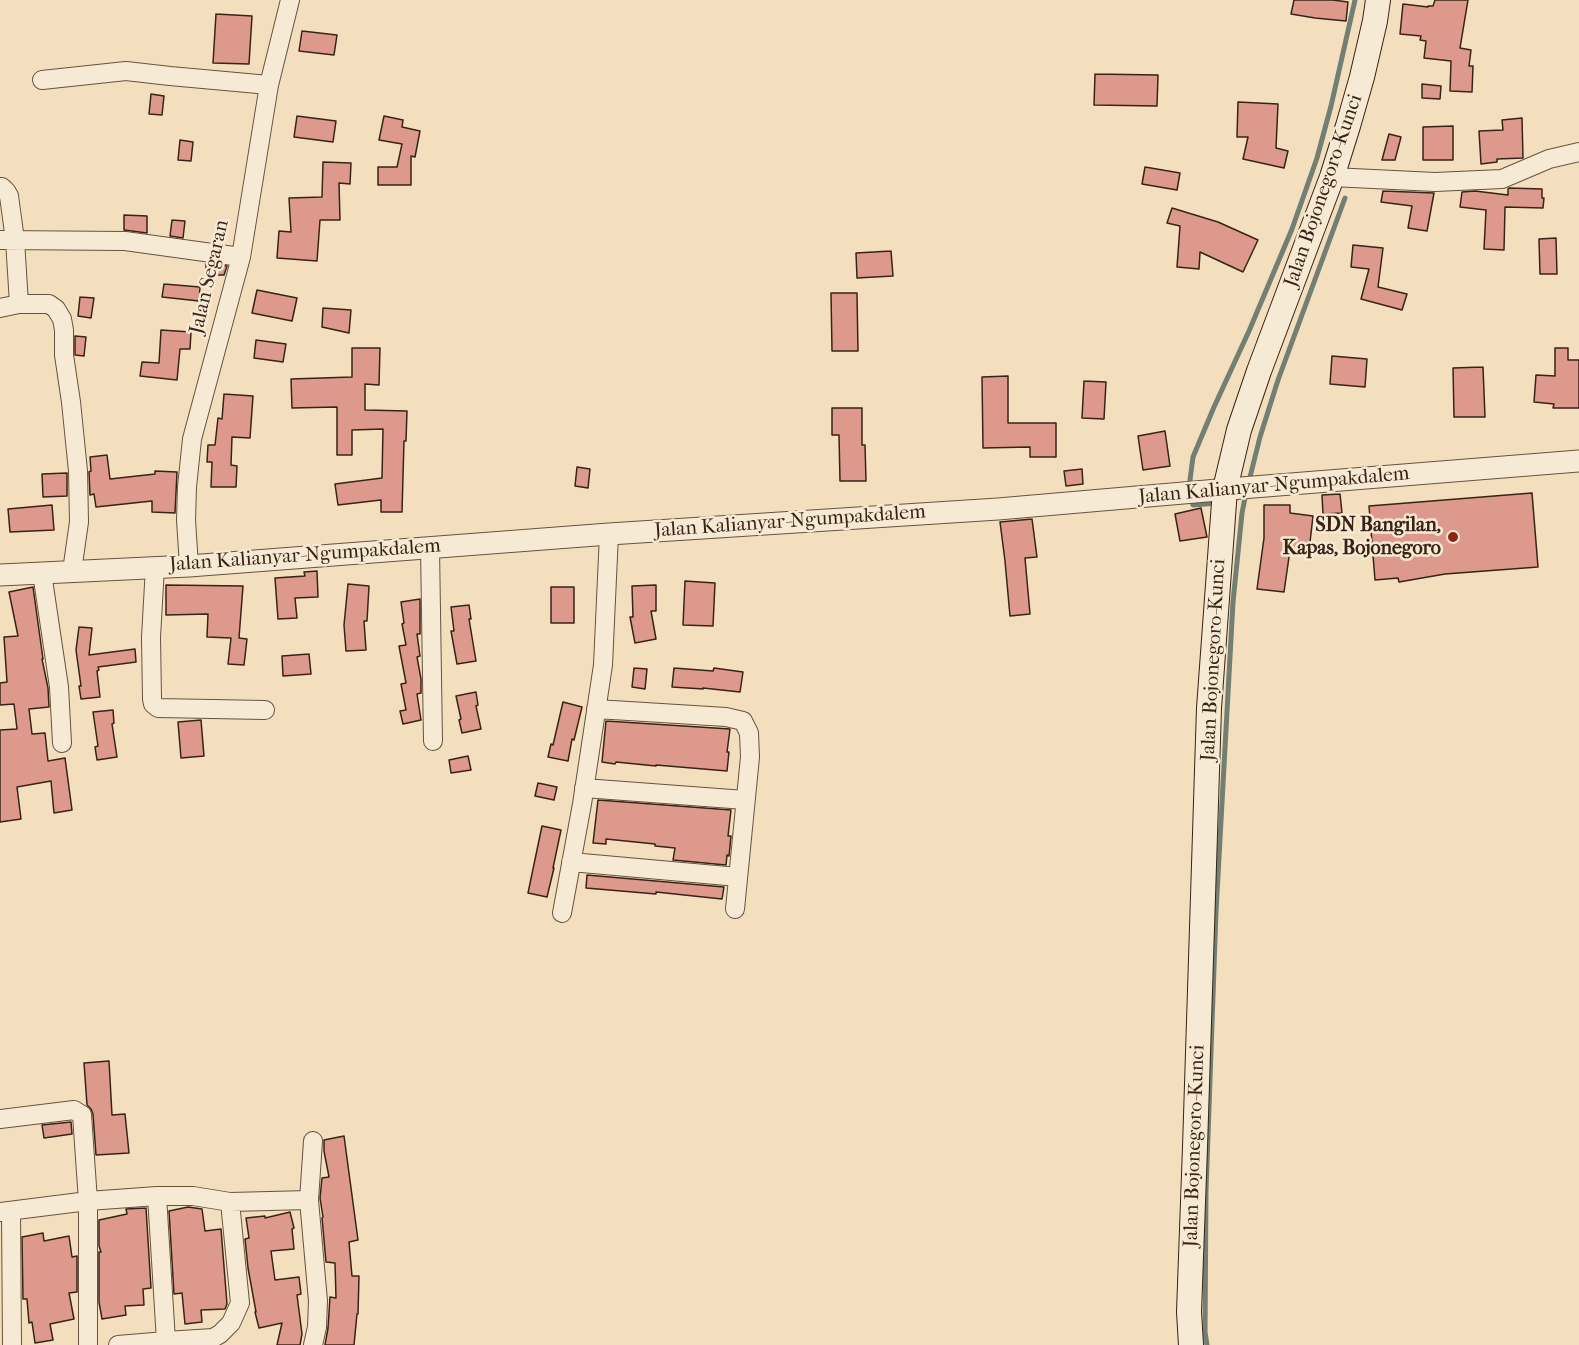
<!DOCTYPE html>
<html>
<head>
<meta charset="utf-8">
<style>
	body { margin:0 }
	canvas { display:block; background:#f3dfbd }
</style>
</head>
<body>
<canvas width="1579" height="1345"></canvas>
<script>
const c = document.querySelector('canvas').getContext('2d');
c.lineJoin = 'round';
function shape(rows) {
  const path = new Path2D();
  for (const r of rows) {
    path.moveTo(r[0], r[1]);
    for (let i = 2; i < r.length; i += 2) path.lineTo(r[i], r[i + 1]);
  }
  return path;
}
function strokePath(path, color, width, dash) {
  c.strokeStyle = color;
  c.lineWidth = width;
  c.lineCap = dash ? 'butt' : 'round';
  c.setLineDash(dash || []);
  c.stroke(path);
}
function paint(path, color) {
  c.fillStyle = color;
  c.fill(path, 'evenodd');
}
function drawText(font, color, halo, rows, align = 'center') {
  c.font = font + ' "IM FELL French Canon",serif';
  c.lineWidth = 5;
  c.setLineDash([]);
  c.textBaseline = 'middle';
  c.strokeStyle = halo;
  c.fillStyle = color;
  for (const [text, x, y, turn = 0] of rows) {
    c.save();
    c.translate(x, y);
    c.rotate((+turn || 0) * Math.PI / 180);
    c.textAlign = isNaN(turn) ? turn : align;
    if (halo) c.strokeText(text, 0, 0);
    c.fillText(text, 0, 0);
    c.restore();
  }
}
strokePath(shape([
	[1249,481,1260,437,1278,380,1345,198],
	[1191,488,1190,480,1193,457,1214,407,1249,331,1292,229,1317,158,1331,106,1355,0],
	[1191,498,1193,505,1218,503],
	[1207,1345,1205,1332,1206,1191,1216,912,1233,602,1242,513,1246,493]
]), '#737f73', 5);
const building = shape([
	[1294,0,1333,0,1348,2,1346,21,1315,18,1291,14,1294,0],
	[1435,0,1468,0,1460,48,1471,50,1469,66,1473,66,1472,92,1450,91,1451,61,1424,58,1426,41,1420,40,1421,36,1400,34,1403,4,1428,7,1428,6,1433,6,1435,0],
	[216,14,252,16,249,64,213,63,216,14],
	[302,31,337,35,334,55,299,51,302,31],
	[1095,74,1158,75,1157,106,1094,105,1095,74],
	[1422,84,1441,86,1440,99,1422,98,1422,84],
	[151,94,164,96,162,115,149,114,151,94],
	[1238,102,1278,104,1276,148,1288,151,1284,168,1243,159,1248,137,1237,137,1238,102],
	[297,116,336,121,333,142,294,137,297,116],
	[384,116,403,120,402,127,420,131,415,157,411,156,411,185,378,185,378,167,397,167,402,144,379,140,384,116],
	[1522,118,1523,158,1497,159,1497,162,1481,164,1479,131,1503,130,1502,120,1522,118],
	[1453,126,1453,160,1423,160,1423,127,1453,126],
	[1389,134,1401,137,1395,160,1382,160,1389,134],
	[180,140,193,142,191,161,178,160,180,140],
	[323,162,351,163,350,184,339,183,340,220,320,220,317,261,277,258,279,231,291,232,289,198,322,197,323,162],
	[1145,167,1180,173,1177,190,1142,184,1145,167],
	[1509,188,1542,189,1542,198,1544,198,1543,208,1505,207,1504,250,1484,249,1486,210,1460,207,1462,192,1475,191,1508,195,1508,189,1509,188],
	[1383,191,1434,193,1427,231,1408,228,1412,206,1381,202,1383,191],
	[1172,208,1218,222,1258,240,1243,272,1200,252,1199,269,1177,267,1180,226,1167,223,1172,208],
	[124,215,147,216,147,233,124,230,124,215],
	[172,220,185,221,183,238,170,236,172,220],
	[1556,238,1557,274,1540,274,1539,239,1556,238],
	[1353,245,1383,248,1378,287,1407,294,1402,310,1361,299,1369,269,1351,267,1353,245],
	[891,251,893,276,857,278,856,253,891,251],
	[206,264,227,266,224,275,206,275,206,264],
	[164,284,200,287,199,301,162,297,164,284],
	[257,290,297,298,292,321,252,313,257,290],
	[831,293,857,293,858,351,832,351,831,293],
	[80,297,94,298,91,318,78,316,80,297],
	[323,308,351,310,349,333,322,327,323,308],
	[161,330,191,332,190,349,180,349,177,380,140,376,142,362,159,363,161,330],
	[75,336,86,337,84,356,75,355,75,336],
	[256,340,286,344,283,362,254,358,256,340],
	[352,348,380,348,379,385,365,384,365,410,407,411,406,441,404,441,402,512,381,512,381,500,338,505,335,484,382,478,383,429,352,430,352,455,337,455,337,407,292,408,291,379,352,377,352,348],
	[1555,348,1568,348,1568,360,1579,360,1579,408,1553,408,1554,404,1534,402,1536,375,1555,376,1555,348],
	[1332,356,1367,359,1365,387,1330,384,1332,356],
	[1483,367,1485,417,1454,417,1453,368,1483,367],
	[1008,376,1008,423,1056,423,1056,457,1030,457,1030,447,983,448,982,377,1008,376],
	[1084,381,1106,382,1104,419,1082,418,1084,381],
	[224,394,253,396,250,438,232,437,231,465,237,466,236,487,211,487,212,462,207,462,208,445,215,445,218,418,222,419,224,394],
	[832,408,862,408,862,445,865,445,866,481,840,481,839,435,832,435,832,408],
	[1165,431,1170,466,1143,470,1138,436,1165,431],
	[107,455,110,479,155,474,155,471,177,472,175,513,152,512,152,501,96,507,94,494,90,495,89,472,91,471,90,457,107,455],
	[577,467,590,469,588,488,575,486,577,467],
	[1082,469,1083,484,1066,486,1064,471,1082,469],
	[67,473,67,496,43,497,42,474,67,473],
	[1532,493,1538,567,1445,574,1399,582,1398,578,1375,580,1369,506,1532,493],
	[1340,494,1342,513,1323,514,1322,495,1340,494],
	[52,505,54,530,10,532,8,509,52,505],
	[1264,505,1290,505,1290,513,1313,516,1309,551,1290,550,1284,592,1257,589,1264,538,1264,505],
	[1201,508,1207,537,1180,541,1175,514,1201,508],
	[1032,519,1037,557,1025,558,1030,614,1010,616,1005,561,1000,522,1032,519],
	[317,571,318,597,295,598,297,618,278,619,275,578,305,576,304,572,317,571],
	[685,581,715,583,713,626,683,625,685,581],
	[348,584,369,586,367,621,364,621,366,650,346,651,344,625,348,584],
	[166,585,243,586,239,638,247,639,244,665,228,664,231,638,207,637,208,614,166,615,166,585],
	[656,585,656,611,651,611,656,639,635,643,630,617,633,617,632,586,656,585],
	[33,587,43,659,42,659,48,688,49,707,29,709,32,734,45,733,48,761,65,758,72,810,54,813,51,781,17,787,21,819,0,822,0,730,17,729,14,704,0,705,0,683,7,682,4,637,18,636,9,592,33,587],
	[551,587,574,587,574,623,551,623,551,587],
	[420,599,420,634,417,634,420,656,417,657,421,679,421,693,417,694,421,720,403,724,400,711,406,710,401,684,406,683,399,646,406,645,402,624,404,623,401,602,420,599],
	[469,605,471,619,469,619,476,661,457,664,451,631,454,631,451,607,469,605],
	[79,627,92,628,89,655,135,649,136,662,98,667,99,670,97,671,100,697,81,699,79,686,81,686,76,650,79,627],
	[309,654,311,674,283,676,282,656,309,654],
	[634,668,647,669,645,689,632,687,634,668],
	[674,668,713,671,714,668,743,672,740,692,703,688,703,689,672,687,674,668],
	[476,692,478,705,476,706,481,729,462,733,459,720,461,719,456,696,476,692],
	[563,702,582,707,574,740,572,739,568,761,548,757,551,744,553,745,563,702],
	[113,710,114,723,112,724,117,757,97,760,95,747,98,746,93,712,113,710],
	[201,720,204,756,181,758,178,722,201,720],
	[606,721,730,729,727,752,729,752,727,771,656,765,656,766,616,762,615,764,602,762,606,721],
	[468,756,471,770,451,773,449,760,468,756],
	[538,783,557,787,554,800,535,796,538,783],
	[598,800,731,810,728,836,731,836,729,856,727,855,726,865,673,860,675,848,655,846,655,844,606,839,606,844,593,843,598,800],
	[542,826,561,830,553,868,554,868,547,897,528,893,542,826],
	[587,875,724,887,722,899,656,892,656,894,586,888,587,875],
	[109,1061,112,1115,125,1114,129,1153,96,1155,93,1114,91,1109,87,1105,84,1063,109,1061],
	[71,1122,72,1134,44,1138,42,1125,71,1122],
	[344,1136,358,1240,349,1242,352,1276,359,1276,358,1314,357,1314,354,1345,325,1345,328,1328,330,1297,336,1298,335,1263,326,1262,322,1218,323,1217,320,1198,322,1178,329,1177,324,1151,324,1140,344,1136],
	[188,1207,202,1209,205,1231,221,1229,227,1304,225,1309,201,1310,202,1322,185,1324,182,1293,174,1294,169,1211,188,1207],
	[146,1208,151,1288,143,1289,144,1305,125,1306,126,1315,102,1319,99,1302,99,1252,101,1252,99,1246,99,1220,127,1214,126,1209,146,1208],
	[290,1212,294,1228,292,1229,294,1249,271,1251,275,1280,299,1277,301,1294,297,1295,302,1334,300,1345,277,1345,282,1323,259,1328,255,1312,256,1312,248,1268,245,1239,249,1238,246,1218,265,1216,265,1218,290,1212],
	[43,1233,44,1241,69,1236,72,1257,77,1256,77,1292,69,1293,74,1319,50,1324,53,1340,35,1343,32,1322,29,1323,27,1299,23,1299,22,1237,43,1233]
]);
paint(building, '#dd9a8c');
strokePath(building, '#382316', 1.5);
const minor = shape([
	[42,80,126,71,170,76,269,85],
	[1332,177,1435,182,1502,179,1549,159,1579,152],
	[0,187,2,187,6,191,9,196,15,240,19,304],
	[0,240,125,241,241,257],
	[0,308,19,304,49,304,56,309,62,319,64,330,64,355,71,402,78,471,79,522,72,571],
	[430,548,433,741],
	[189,566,186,520,187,487,192,439,241,257,269,85,290,0],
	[155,567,151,637,152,699,153,704,158,708,265,710],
	[42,573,59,687,62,743],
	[596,709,726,717,743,721,749,733,750,757,735,909],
	[584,788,745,800],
	[571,862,738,877],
	[562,913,582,804,603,665,609,534],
	[0,1119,74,1110,82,1115,88,1201,88,1345],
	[309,1200,313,1141],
	[0,1212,88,1201,157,1196,193,1196,230,1202,309,1200,318,1301,317,1327,313,1345],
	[11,1212,12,1345],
	[166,1341,213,1338,220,1334,231,1323,240,1303,230,1202],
	[118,1345,166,1341,157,1196]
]);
const tertiary = shape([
	[0,575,189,566,609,534,998,509,1241,488,1579,461]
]);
const secondary = shape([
	[1191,1345,1189,1312,1195,1147,1209,708,1225,489,1239,430,1259,371,1332,177,1348,126,1362,77,1375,21,1378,0]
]);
strokePath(minor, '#675240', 20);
strokePath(tertiary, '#675240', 23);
strokePath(secondary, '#382316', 26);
strokePath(minor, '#f7ead4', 18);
strokePath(tertiary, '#f7ead4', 21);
strokePath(secondary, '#f7ead4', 24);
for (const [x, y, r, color] of [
	[1453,537,6,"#8f2418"]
]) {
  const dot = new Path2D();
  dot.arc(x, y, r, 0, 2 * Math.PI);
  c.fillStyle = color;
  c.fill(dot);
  strokePath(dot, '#f7ead4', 2);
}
drawText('20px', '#382316', '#f7ead4', [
	["Jalan Bojonegoro-Kunci",1324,191,-71],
	["Jalan Segaran",210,277,-77],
	["Jalan Kalianyar-Ngumpakdalem",1274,486,-5],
	["Jalan Kalianyar-Ngumpakdalem",790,522,-4],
	["Jalan Kalianyar-Ngumpakdalem",305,556,-4],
	["Jalan Bojonegoro-Kunci",1214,660,-87],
	["Jalan Bojonegoro-Kunci",1195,1146,-88]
]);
drawText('bold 20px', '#382316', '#f7ead4', [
	["SDN Bangilan,",1441,526],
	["Kapas, Bojonegoro",1441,549]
], 'right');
</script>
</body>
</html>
